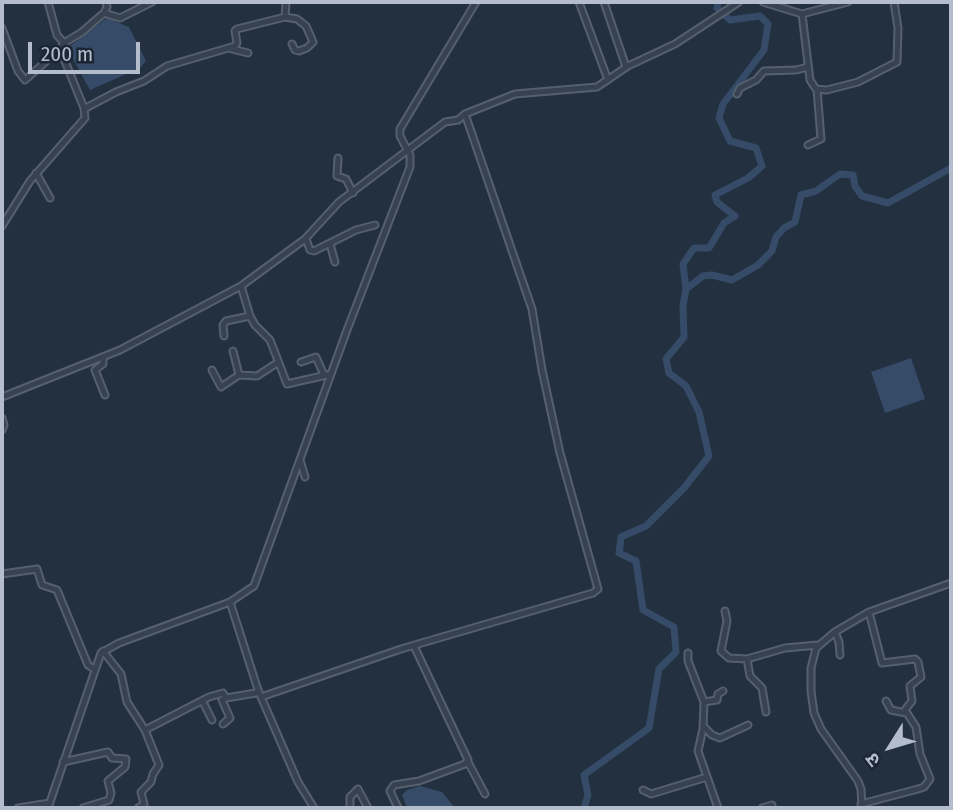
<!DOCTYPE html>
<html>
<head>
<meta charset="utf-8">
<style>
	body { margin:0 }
	#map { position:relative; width:953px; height:810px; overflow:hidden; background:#233040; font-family:"Fira Sans Condensed","Noto Sans Devanagari",sans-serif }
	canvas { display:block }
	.frame { position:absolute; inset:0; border:4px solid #b3bdcb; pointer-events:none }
	.north { position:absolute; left:855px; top:712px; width:70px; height:70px; -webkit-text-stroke:5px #1c2735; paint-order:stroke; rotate:233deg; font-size:19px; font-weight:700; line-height:28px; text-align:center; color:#b3bdcb }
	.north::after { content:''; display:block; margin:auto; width:24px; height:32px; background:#b3bdcb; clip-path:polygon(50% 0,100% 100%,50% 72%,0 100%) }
	.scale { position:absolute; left:28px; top:42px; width:112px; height:32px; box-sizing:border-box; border:4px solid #b3bdcb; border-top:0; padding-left:9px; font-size:21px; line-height:24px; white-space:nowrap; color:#b3bdcb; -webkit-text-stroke:5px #1c2735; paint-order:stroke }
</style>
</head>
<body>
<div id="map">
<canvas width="953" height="810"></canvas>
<div class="frame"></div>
<div class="north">उ</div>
<div class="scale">200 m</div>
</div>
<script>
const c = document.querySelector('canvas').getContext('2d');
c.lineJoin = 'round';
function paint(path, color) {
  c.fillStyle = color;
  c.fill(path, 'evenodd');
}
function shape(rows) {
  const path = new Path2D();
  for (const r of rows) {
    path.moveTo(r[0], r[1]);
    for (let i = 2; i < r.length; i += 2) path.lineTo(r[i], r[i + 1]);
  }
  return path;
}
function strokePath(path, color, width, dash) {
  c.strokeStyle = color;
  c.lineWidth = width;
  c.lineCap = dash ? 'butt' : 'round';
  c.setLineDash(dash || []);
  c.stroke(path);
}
paint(shape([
	[107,18,129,27,146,61,140,68,90,90,67,48],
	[911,358,925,399,885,413,871,372],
	[420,786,442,792,455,808,407,808,402,795,407,790]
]), '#354b68');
strokePath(shape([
	[686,289,703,276,712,275,732,280,758,265,772,251,776,237,784,228,795,222,801,195,816,191,840,174,853,175,855,186,862,196,888,203,951,168],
	[584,808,588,795,584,775,649,728,659,669,676,652,674,627,643,610,636,561,619,553,621,537,646,526,684,488,709,456,699,412,686,386,669,373,666,359,684,337,683,305,686,289,683,264,694,248,709,248,724,223,735,216,717,202,715,195,748,178,762,166,756,148,730,141,719,118,723,104,764,50,768,24,760,16,730,20,717,8,718,2]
]), '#354b68', 7);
const minor = shape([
	[48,2,57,35,64,43],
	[579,2,608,80],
	[604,2,626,67],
	[763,2,802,14,848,2],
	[104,13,120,18,152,2],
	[802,14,810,80,816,89,827,90,858,82,897,62,898,28,894,2],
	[285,17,286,2],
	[2,28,18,71,25,80,60,49],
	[228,48,248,53],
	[737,94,740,88,756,80,764,71,796,70,808,67],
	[84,109,116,92,144,81,167,66,235,46,237,43,235,31,237,29,285,17,297,19,306,26,313,42,307,48,299,51,295,50,292,44],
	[808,145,821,139,817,89],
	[338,158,337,176,346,179,353,193],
	[36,173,50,198],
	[2,226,30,181,85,118,84,108,60,49,64,43,82,32,104,13,107,7,106,2],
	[306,239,310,250,314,251,356,230,375,225],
	[330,244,335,262],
	[241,286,250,316,255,325,270,340,287,384,331,374],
	[224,336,223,325,226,321,250,316],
	[233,351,239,375],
	[103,358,103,364,95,370,105,395],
	[301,362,316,357,324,375],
	[212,370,221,387,239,375,257,376,277,363],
	[2,397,120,350,241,286,305,239,339,202,445,122,458,120,465,114,515,94,597,87,628,66,675,44,739,2],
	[2,418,4,425,2,430],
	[300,460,305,477],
	[2,574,37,569,42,585,57,590,88,665,94,669],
	[230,602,258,690,298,782,314,808],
	[725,611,727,621,721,651,729,658,747,659],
	[835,632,839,642,840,655],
	[103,651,121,674,127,702,145,730,209,697,223,693,226,698,256,693,258,690],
	[688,653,688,661,704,702,703,729,698,751,718,808],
	[261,697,401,649,593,593,598,589,560,453,542,370,532,309,465,114],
	[886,701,891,710,906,713],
	[203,702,212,720],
	[704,702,717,700,718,694,723,691],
	[766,712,762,688,750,676,747,659,785,648,818,645],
	[223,724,230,718,222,700,226,698],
	[703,726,712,735,720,738,748,725],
	[63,762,108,752,112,758,126,759,125,767,108,781,111,793,109,800,83,808],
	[468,762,485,794],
	[643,790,651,794,707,777],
	[861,804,918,789,924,787,930,779,920,754,916,727,905,710,912,701,910,686,921,677,918,662,915,659,882,663,869,612],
	[18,808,50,803],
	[48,808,101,653,119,643,230,602,254,586,347,330,410,167,410,155,400,136,400,129,476,2],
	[138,808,144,804,141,792,151,782,153,774,159,765,145,730],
	[350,808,350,797,358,789,368,808],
	[398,808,390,791,394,785,419,781,465,764,468,760,414,646],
	[762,808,772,805],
	[862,808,861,789,858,781,821,729,814,713,811,691,811,668,816,648,835,632,869,612,951,583]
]);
strokePath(minor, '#55606e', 9);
strokePath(minor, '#374250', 5);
</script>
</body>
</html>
